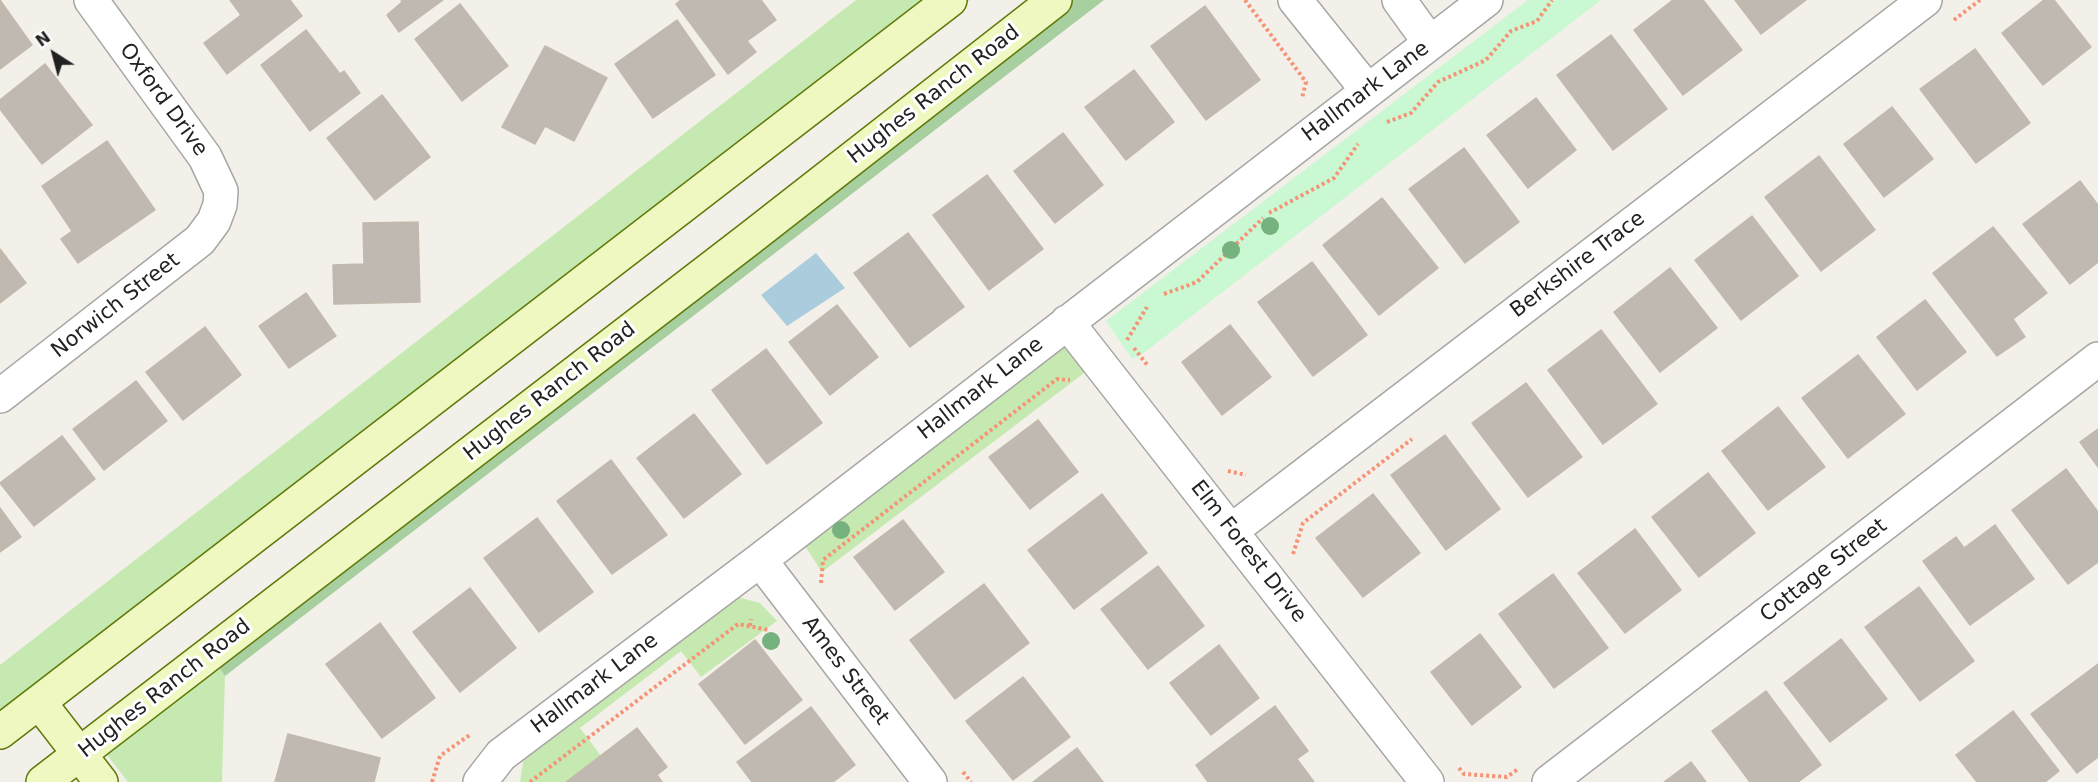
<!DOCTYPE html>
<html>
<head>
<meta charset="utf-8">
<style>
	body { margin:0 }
	#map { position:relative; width:2098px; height:782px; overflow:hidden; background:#f2f0e9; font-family:"DejaVu Sans",sans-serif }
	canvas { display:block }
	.north { position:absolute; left:24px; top:24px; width:60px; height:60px; -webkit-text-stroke:4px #fff; paint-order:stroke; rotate:324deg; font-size:16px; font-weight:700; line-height:24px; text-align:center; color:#222 }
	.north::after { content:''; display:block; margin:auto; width:21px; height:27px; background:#222; clip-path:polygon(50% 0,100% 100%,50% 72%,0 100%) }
</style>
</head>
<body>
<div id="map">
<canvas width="2098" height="782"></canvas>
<div class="north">N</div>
</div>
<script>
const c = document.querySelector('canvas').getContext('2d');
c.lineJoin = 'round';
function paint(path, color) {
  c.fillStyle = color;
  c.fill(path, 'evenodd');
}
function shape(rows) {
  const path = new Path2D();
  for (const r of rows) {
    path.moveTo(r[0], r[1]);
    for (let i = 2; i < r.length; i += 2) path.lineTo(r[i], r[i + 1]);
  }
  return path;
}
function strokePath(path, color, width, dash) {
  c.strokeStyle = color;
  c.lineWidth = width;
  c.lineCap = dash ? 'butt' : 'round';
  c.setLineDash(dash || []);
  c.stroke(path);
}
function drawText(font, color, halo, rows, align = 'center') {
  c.font = font + ' "DejaVu Sans",sans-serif';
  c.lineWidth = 6;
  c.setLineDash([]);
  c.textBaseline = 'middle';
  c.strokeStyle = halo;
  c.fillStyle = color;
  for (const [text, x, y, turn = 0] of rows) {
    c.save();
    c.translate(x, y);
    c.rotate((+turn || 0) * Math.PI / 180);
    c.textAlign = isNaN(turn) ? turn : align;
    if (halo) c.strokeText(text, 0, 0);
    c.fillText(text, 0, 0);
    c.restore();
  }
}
paint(shape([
	[856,0,970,0,0,735,0,665],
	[1068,337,1092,367,822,572,799,537],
	[730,595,760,603,777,621,701,677,681,651,580,728,601,756,566,782,520,782,525,750],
	[202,642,225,676,222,782,128,782,90,733]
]), '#c6e9b1');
paint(shape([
	[1038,0,1104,0,225,676,202,642]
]), '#a7cf9f');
paint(shape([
	[1528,0,1601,0,1141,355,1132,359,1106,321]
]), '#c9f8d3');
paint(shape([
	[816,253,845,288,787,326,761,295]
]), '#abccdd');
const building = shape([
	[0,0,32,45,0,69,0,0],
	[230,0,290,0,302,16,227,74,204,43,241,15,230,0],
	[401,0,443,0,399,32,387,15,402,2,401,0],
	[681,0,761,0,776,20,747,41,756,52,728,74,676,4,681,0],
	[1673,0,1703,0,1742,50,1683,95,1634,30,1673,0],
	[1735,0,1806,0,1761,34,1735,0],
	[2044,0,2054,0,2091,47,2043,85,2002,33,2044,0],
	[460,4,508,66,462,101,415,39,460,4],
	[1205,6,1260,80,1206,120,1151,46,1205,6],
	[677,20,715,75,653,118,615,64,677,20],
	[306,30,340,74,344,71,360,93,310,131,261,65,306,30],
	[1611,35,1667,109,1613,150,1557,75,1611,35],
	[545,46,607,78,574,141,545,126,535,144,502,127,545,46],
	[1975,49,2030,123,1976,163,1920,89,1975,49],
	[45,64,92,125,42,164,0,109,0,100,45,64],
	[1134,70,1174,122,1126,160,1085,107,1134,70],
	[382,95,430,157,375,200,327,138,382,95],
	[1536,98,1576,150,1528,188,1487,135,1536,98],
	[1892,107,1933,159,1884,197,1844,144,1892,107],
	[1063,133,1103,185,1055,223,1014,171,1063,133],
	[107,141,155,210,78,263,61,239,72,231,42,186,107,141],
	[1464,148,1519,222,1465,263,1409,189,1464,148],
	[1819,156,1875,230,1821,271,1765,197,1819,156],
	[987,175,1043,249,989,290,933,215,987,175],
	[2080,181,2098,205,2098,262,2070,284,2023,224,2080,181],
	[1382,198,1438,268,1379,315,1323,245,1382,198],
	[1752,216,1798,276,1741,320,1695,260,1752,216],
	[418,222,420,302,334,304,333,265,364,264,363,223,418,222],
	[1993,227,2047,293,2013,319,2025,337,1997,356,1933,273,1993,227],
	[908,233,964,307,910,347,854,273,908,233],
	[0,249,26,283,0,303,0,249],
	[1312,262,1367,335,1313,376,1258,302,1312,262],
	[1670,268,1717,328,1660,372,1614,312,1670,268],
	[306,293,336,336,289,368,259,326,306,293],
	[1925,300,1966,352,1917,390,1877,337,1925,300],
	[837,305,878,357,830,395,789,342,837,305],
	[1230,325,1271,377,1222,415,1182,362,1230,325],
	[205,327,241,375,183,420,146,372,205,327],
	[1601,330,1657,404,1603,444,1548,370,1601,330],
	[766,349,822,423,767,464,712,390,766,349],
	[1858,355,1905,414,1848,458,1802,398,1858,355],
	[136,381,167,421,104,470,73,429,136,381],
	[1526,383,1582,457,1528,497,1472,423,1526,383],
	[1778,407,1825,467,1768,510,1722,451,1778,407],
	[694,414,741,474,684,518,637,458,694,414],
	[1038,420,1078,472,1030,509,989,457,1038,420],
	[2098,429,2098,467,2080,442,2098,429],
	[1445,435,1500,509,1446,550,1391,475,1445,435],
	[62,436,95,479,34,526,0,483,62,436],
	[611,460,667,535,612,574,557,501,611,460],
	[2066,469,2098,512,2098,562,2068,584,2012,510,2066,469],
	[1708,473,1755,533,1699,577,1652,517,1708,473],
	[1102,494,1147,553,1074,609,1028,550,1102,494],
	[1373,494,1420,553,1363,597,1316,538,1373,494],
	[0,508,21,537,0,552,0,508],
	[537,518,593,592,539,632,484,558,537,518],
	[903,520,944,572,895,610,854,557,903,520],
	[1995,525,2034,579,1970,625,1923,561,1956,537,1964,548,1995,525],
	[1635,529,1681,590,1625,633,1578,573,1635,529],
	[1158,566,1204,626,1148,669,1101,609,1158,566],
	[1553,574,1608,648,1554,688,1499,614,1553,574],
	[984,584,1029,643,955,699,910,640,984,584],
	[1919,587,1974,661,1920,701,1865,627,1919,587],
	[470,588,516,648,460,692,413,632,470,588],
	[380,623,435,698,382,738,326,664,380,623],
	[1480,634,1521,687,1472,725,1431,672,1480,634],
	[1841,639,1887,699,1830,742,1784,683,1841,639],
	[755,640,802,700,745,744,699,684,755,640],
	[1219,645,1259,698,1211,735,1170,683,1219,645],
	[2098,664,2098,757,2077,773,2031,714,2098,664],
	[1023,677,1070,737,1013,780,966,721,1023,677],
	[1766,691,1821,765,1798,782,1750,782,1712,731,1766,691],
	[1275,706,1308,751,1297,759,1314,782,1208,782,1196,765,1275,706],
	[811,707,855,765,833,782,752,782,737,762,811,707],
	[2013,711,2059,771,2045,782,1977,782,1956,755,2013,711],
	[637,728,667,767,657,775,662,782,566,782,637,728],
	[288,734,380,758,374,782,275,782,288,734],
	[1077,748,1103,782,1033,782,1077,748],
	[1691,762,1706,782,1664,782,1691,762]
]);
paint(building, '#bfb9b2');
strokePath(building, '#c3b9ac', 1.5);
const street = shape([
	[1295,0,1368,91],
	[1399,0,1430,43],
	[1067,322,1427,782],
	[0,396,200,240,214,221,220,205,221,191,205,157,91,0],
	[1231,531,1925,0],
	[760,560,930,782],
	[480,782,501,755,760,560,1486,0],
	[1549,782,2098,359]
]);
const secondary = shape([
	[39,702,101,782],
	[0,732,950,0],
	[43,782,749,239,1055,0]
]);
strokePath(street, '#a6a6a6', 36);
strokePath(secondary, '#5f7909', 36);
strokePath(shape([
	[1245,0,1306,82,1302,98],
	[1954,20,1980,0],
	[1387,122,1411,113,1438,82,1486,60,1511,31,1537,21,1552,0],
	[1269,213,1334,178,1358,144],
	[1164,294,1197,282,1263,218],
	[1127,340,1147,307],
	[1134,348,1148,366],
	[1228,471,1246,475],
	[1293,554,1303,523,1412,439],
	[821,583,823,560,1057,379,1070,380],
	[750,626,751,619],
	[1459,768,1464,774,1507,777,1518,769],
	[963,772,971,782],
	[432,782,440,756,471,734],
	[530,782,738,624,769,630]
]), '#f69376', 4, [3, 3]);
strokePath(street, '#fff', 33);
strokePath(secondary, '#eef8c0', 33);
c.fillStyle = '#76b27e';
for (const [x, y] of [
	[1270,226],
	[1231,250],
	[841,530],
	[771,641]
]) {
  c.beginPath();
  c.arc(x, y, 9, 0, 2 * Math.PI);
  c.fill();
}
drawText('21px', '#222', '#fff', [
	["Hallmark Lane",1366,92,-37],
	["Hughes Ranch Road",934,95,-38],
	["Oxford Drive",163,100,54],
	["Berkshire Trace",1578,265,-37],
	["Norwich Street",116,306,-38],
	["Hallmark Lane",981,389,-38],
	["Hughes Ranch Road",550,392,-38],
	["Elm Forest Drive",1248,552,52],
	["Cottage Street",1824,571,-38],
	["Ames Street",845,671,53],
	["Hallmark Lane",595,684,-37],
	["Hughes Ranch Road",165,689,-38]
]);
</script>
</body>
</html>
